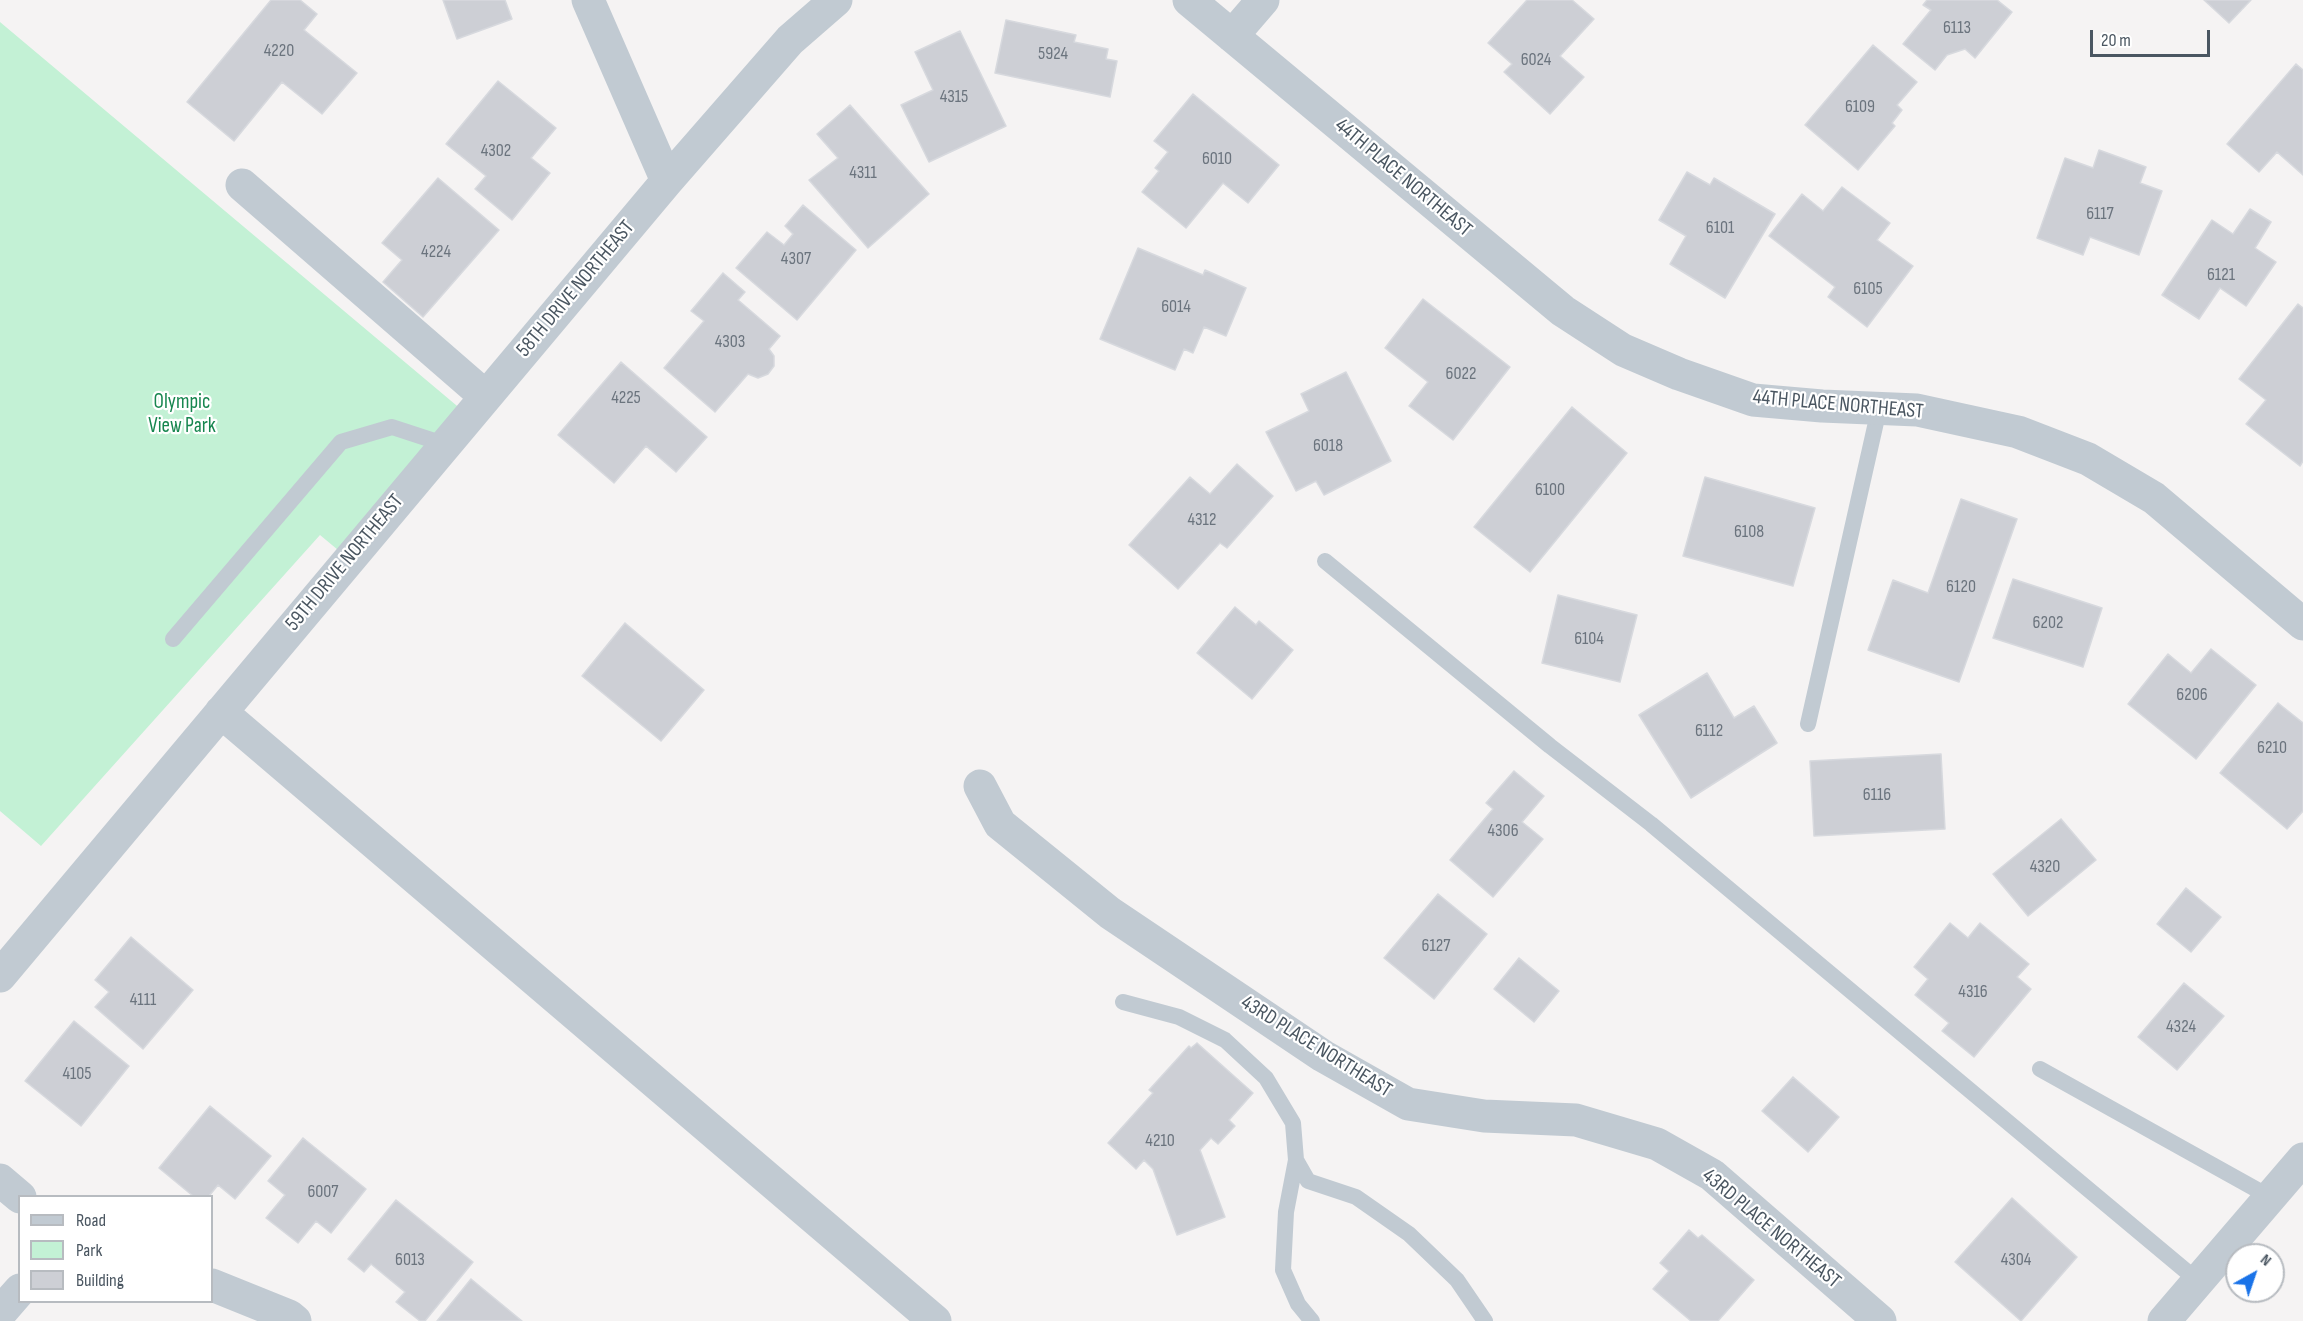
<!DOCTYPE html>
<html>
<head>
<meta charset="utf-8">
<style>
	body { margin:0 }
	#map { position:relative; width:2303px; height:1321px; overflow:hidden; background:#f5f3f3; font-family:"Sofia Sans Condensed",sans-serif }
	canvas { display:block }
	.legend { position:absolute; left:18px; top:1195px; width:195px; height:108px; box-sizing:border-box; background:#fff; border:2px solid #b7bbc0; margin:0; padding:8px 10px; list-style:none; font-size:18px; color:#4a5661 }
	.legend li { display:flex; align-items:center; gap:12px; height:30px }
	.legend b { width:30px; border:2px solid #b7bbc0 }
	.north { position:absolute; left:2225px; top:1243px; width:60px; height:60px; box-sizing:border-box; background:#fff; border:2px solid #b7bbc0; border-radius:50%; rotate:40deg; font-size:16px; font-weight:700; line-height:24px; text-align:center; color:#4a5661 }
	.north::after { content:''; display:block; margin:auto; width:21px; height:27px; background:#1a73e8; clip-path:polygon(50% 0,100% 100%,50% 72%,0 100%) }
	.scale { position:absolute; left:2090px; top:30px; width:120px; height:27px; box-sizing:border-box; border:3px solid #4a5661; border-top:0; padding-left:8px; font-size:18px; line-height:21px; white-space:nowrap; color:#4a5661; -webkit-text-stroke:4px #fff; paint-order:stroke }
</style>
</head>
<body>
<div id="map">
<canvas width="2303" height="1321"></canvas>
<ul class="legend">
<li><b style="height:8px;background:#c1cad2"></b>Road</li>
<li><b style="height:16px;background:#c3f1d5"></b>Park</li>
<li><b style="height:16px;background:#cdcfd5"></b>Building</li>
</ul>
<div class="north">N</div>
<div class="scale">20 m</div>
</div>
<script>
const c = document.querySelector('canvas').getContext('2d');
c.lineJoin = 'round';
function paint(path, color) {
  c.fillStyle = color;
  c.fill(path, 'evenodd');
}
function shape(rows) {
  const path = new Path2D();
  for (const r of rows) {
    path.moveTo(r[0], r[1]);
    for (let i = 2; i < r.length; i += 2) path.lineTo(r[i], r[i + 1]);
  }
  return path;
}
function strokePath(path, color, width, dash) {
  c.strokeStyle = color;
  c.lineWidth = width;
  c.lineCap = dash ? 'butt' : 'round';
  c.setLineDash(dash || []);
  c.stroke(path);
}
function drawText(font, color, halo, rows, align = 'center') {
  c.font = font + ' "Sofia Sans Condensed",sans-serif';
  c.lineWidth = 4.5;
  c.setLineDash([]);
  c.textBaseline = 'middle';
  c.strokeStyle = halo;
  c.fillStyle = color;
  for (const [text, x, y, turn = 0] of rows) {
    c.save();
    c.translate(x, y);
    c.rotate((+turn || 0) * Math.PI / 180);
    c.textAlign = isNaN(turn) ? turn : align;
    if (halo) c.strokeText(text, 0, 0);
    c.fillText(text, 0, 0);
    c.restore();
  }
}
paint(shape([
	[0,22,475,421,356,565,320,535,41,846,0,811]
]), '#c3f1d5');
const building = shape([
	[271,0,300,0,317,14,304,30,357,73,322,114,282,82,234,141,187,102,271,0],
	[443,0,505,0,512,19,457,39,443,0],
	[1527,0,1572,0,1594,19,1560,56,1584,77,1550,114,1504,72,1512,64,1488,43,1527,0],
	[1927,0,1997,0,2012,12,1975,58,1965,49,1947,55,1935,70,1903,44,1931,10,1923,5,1927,0],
	[2204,0,2251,0,2229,23,2204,0],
	[1006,20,1076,35,1074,42,1108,49,1106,59,1117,61,1110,97,995,73,1006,20],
	[960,31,1006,126,929,162,901,105,933,90,915,52,960,31],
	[1873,45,1917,82,1897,105,1902,110,1892,123,1895,126,1858,170,1805,125,1873,45],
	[2296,64,2303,70,2303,175,2277,152,2259,172,2227,144,2296,64],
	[498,81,556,128,531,158,550,173,512,220,475,189,486,176,446,144,498,81],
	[1193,94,1279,165,1248,203,1223,183,1186,228,1142,192,1159,171,1155,168,1168,152,1154,141,1193,94],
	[850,105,929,194,868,248,809,180,838,158,817,134,850,105],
	[2099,150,2146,167,2140,183,2162,191,2139,255,2090,237,2083,255,2037,238,2065,158,2093,168,2099,150],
	[1687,172,1710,185,1714,178,1775,214,1725,298,1670,264,1686,236,1659,220,1687,172],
	[438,178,499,230,423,317,383,282,402,260,382,243,438,178],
	[1842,187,1890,223,1877,240,1913,266,1867,327,1828,297,1835,287,1769,236,1802,194,1823,211,1842,187],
	[803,205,856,250,797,320,736,268,767,232,784,245,793,234,785,226,803,205],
	[2250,209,2271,222,2255,248,2276,262,2246,306,2220,288,2199,319,2162,295,2212,220,2233,234,2250,209],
	[1138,248,1203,275,1205,270,1246,288,1226,336,1204,327,1193,353,1184,349,1175,370,1100,339,1138,248],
	[723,273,745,292,738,300,780,336,769,349,774,356,774,366,768,374,758,378,748,374,715,412,664,368,704,321,691,311,723,273],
	[1423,299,1510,367,1453,440,1409,406,1428,382,1385,348,1423,299],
	[2298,304,2303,308,2303,461,2300,466,2246,424,2266,400,2239,379,2298,304],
	[621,362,707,437,676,472,646,446,614,483,558,435,621,362],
	[1346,372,1391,461,1324,495,1316,481,1296,491,1266,432,1309,411,1301,394,1346,372],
	[1572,407,1627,453,1530,572,1474,527,1572,407],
	[1237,464,1273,496,1227,548,1220,543,1178,589,1129,545,1190,477,1210,494,1237,464],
	[1705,477,1815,508,1793,586,1683,556,1705,477],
	[1961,499,2017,519,1959,682,1868,650,1893,580,1928,593,1961,499],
	[2013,579,2102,608,2083,667,1993,638,2013,579],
	[1558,595,1637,615,1620,682,1542,663,1558,595],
	[1235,607,1256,625,1259,621,1293,650,1252,699,1197,653,1235,607],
	[625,623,704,690,661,741,582,676,625,623],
	[2211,649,2256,685,2196,759,2128,704,2168,654,2191,673,2211,649],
	[1707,673,1734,718,1754,706,1777,743,1691,798,1639,715,1707,673],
	[2278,703,2303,723,2303,811,2287,829,2220,773,2278,703],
	[1941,754,1945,829,1814,836,1810,761,1941,754],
	[1514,771,1544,796,1522,822,1543,839,1493,897,1450,860,1493,809,1486,803,1514,771],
	[2061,819,2096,860,2028,916,1993,874,2061,819],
	[2186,888,2221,917,2191,952,2157,924,2186,888],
	[1438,894,1487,934,1434,999,1384,958,1438,894],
	[1950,923,1968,938,1980,923,2029,964,2017,977,2031,989,1974,1057,1942,1031,1949,1023,1915,995,1928,979,1914,967,1950,923],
	[131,937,193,990,143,1049,95,1007,109,992,95,980,131,937],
	[1519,958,1559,991,1534,1022,1494,989,1519,958],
	[2184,983,2224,1016,2177,1070,2138,1037,2184,983],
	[74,1021,129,1066,81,1126,25,1081,74,1021],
	[1197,1043,1253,1093,1229,1120,1235,1126,1218,1144,1211,1138,1200,1150,1225,1217,1177,1235,1153,1169,1144,1160,1136,1169,1108,1143,1153,1093,1149,1090,1189,1046,1191,1048,1197,1043],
	[1793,1077,1839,1117,1808,1152,1762,1111,1793,1077],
	[210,1106,271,1156,235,1199,218,1185,209,1196,193,1196,159,1168,210,1106],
	[303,1138,366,1189,331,1233,316,1221,298,1243,266,1218,285,1195,268,1181,303,1138],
	[2012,1198,2077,1257,2021,1321,1955,1262,2012,1198],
	[396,1200,473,1262,425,1321,420,1321,396,1302,405,1292,371,1264,364,1272,348,1259,396,1200],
	[1689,1230,1698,1238,1702,1235,1754,1280,1718,1321,1691,1321,1653,1289,1669,1271,1660,1263,1689,1230],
	[471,1279,522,1321,437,1321,471,1279]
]);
paint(building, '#cdcfd5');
strokePath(building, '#d7d9de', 1.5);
strokePath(shape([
	[1325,561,1550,746,1651,824,2198,1281],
	[173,639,341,442,392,427,444,444],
	[1808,724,1879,409],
	[1123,1002,1179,1017,1225,1040,1266,1078,1293,1123,1296,1160,1308,1181,1356,1197,1409,1234,1457,1280,1485,1321],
	[2040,1069,2270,1197],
	[1296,1160,1286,1212,1283,1270,1298,1304,1312,1321]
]), '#c1cad2', 16);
strokePath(shape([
	[588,0,667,181],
	[1189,0,1563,311,1623,350,1679,374,1753,400,1822,406,1917,410,2018,432,2088,459,2154,498,2303,624],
	[1232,36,1263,0],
	[242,185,485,396],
	[221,712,935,1321],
	[980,786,1000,824,1110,913,1323,1056,1408,1104,1484,1116,1576,1120,1657,1144,1712,1175,1880,1321],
	[0,976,667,181,790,40,836,0],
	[0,1180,20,1197],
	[212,1285,289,1316,295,1321],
	[0,1313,20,1290]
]), '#c1cad2', 33);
strokePath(shape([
	[2164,1321,2303,1159]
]), '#c1cad2', 33);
drawText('18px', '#6b747e', null, [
	["6113",1957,28],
	["4220",279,51],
	["5924",1053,54],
	["6024",1536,60],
	["4315",954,97],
	["6109",1860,107],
	["4302",496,151],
	["6010",1217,159],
	["4311",863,173],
	["6117",2100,214],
	["6101",1720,228],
	["4224",436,252],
	["4307",796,259],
	["6121",2221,275],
	["6105",1868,289],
	["6014",1176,307],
	["4303",730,342],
	["6022",1461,374],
	["4225",626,398],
	["6018",1328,446],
	["6100",1550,490],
	["4312",1202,520],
	["6108",1749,532],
	["6120",1961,587],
	["6202",2048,623],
	["6104",1589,639],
	["6206",2192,695],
	["6112",1709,731],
	["6210",2272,748],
	["6116",1877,795],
	["4306",1503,831],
	["4320",2045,867],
	["6127",1436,946],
	["4316",1973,992],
	["4111",143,1000],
	["4324",2181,1027],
	["4105",77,1074],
	["4210",1160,1141],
	["6007",323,1192],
	["6013",410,1260],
	["4304",2016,1260]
]);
drawText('21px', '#4a5661', '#fff', [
	["44TH PLACE NORTHEAST",1403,178,40],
	["58TH DRIVE NORTHEAST",576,289,-50],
	["44TH PLACE NORTHEAST",1838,405,5],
	["59TH DRIVE NORTHEAST",345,563,-50],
	["43RD PLACE NORTHEAST",1316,1047,32],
	["43RD PLACE NORTHEAST",1771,1229,40]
]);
drawText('21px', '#17864f', '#fff', [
	["Olympic",182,403],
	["View Park",182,427]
]);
</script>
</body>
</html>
